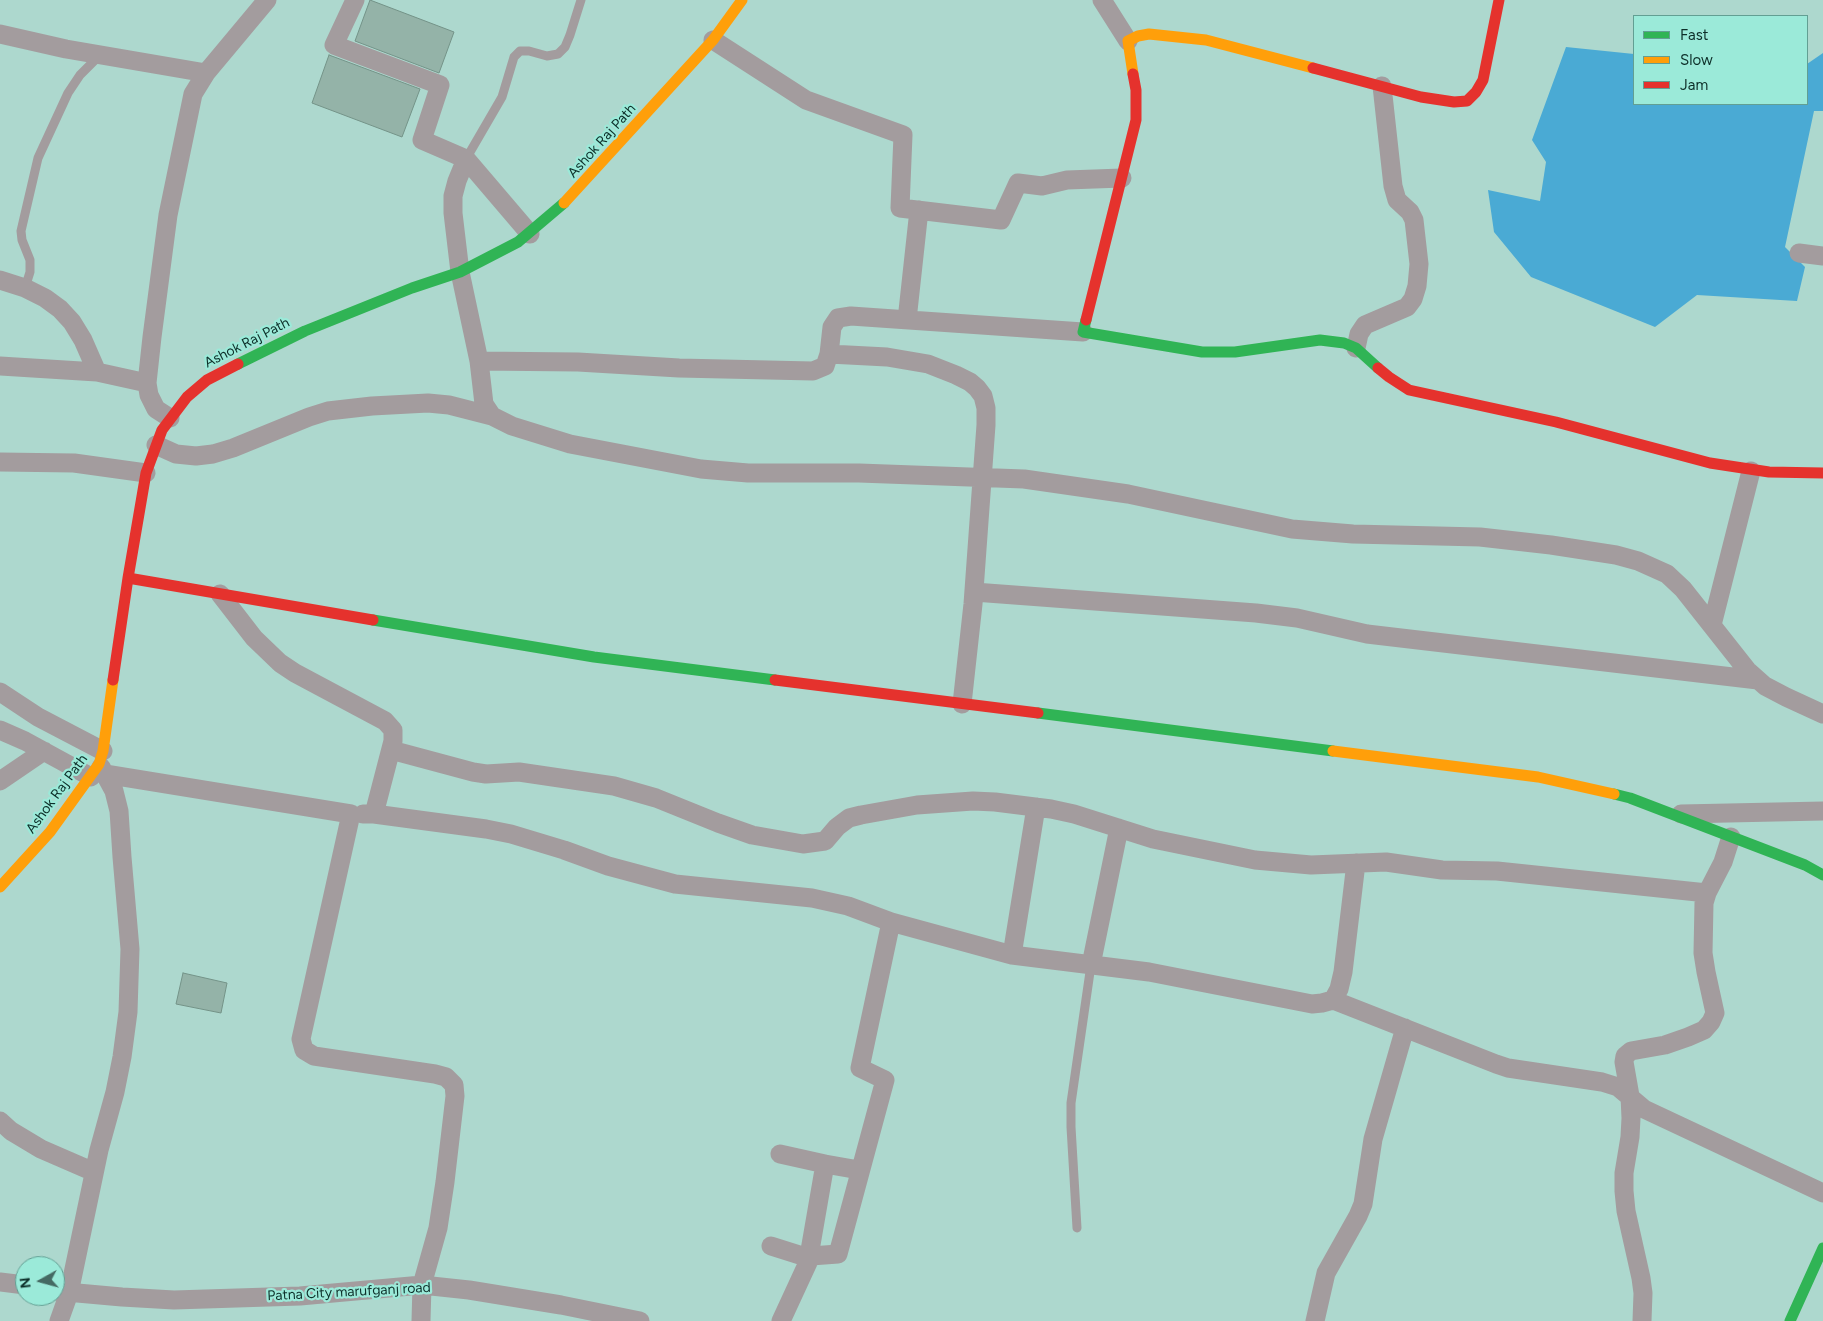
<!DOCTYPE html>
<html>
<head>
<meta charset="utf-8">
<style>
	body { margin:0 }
	#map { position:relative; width:1823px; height:1321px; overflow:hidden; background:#add8ce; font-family:Figtree,sans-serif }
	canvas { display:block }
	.legend { position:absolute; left:1633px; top:15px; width:175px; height:90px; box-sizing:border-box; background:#9bead9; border:1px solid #629f93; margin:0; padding:6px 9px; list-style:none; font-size:15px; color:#0d2f29 }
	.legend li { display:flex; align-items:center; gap:10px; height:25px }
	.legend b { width:25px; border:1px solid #629f93 }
	.north { position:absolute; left:15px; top:1256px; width:50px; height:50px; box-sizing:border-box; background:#9bead9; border:1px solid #629f93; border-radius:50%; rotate:263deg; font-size:14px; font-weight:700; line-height:20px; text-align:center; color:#0d2f29 }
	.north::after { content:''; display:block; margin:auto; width:18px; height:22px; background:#456a63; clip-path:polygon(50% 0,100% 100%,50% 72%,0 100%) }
</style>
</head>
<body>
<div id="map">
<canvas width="1823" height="1321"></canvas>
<ul class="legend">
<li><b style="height:6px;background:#30b455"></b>Fast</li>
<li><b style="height:6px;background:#ff9f0a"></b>Slow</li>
<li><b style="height:6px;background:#e5322d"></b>Jam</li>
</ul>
<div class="north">N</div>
</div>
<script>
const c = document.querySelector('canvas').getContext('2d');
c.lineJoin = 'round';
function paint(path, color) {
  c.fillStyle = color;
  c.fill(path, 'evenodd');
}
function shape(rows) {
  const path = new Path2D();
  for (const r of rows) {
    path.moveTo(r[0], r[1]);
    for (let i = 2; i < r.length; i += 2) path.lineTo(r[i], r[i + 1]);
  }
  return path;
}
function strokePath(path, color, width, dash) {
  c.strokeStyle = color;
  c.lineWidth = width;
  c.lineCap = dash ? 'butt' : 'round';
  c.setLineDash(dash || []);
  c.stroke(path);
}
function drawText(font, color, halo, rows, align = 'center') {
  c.font = font + ' Figtree,sans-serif';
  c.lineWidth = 4.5;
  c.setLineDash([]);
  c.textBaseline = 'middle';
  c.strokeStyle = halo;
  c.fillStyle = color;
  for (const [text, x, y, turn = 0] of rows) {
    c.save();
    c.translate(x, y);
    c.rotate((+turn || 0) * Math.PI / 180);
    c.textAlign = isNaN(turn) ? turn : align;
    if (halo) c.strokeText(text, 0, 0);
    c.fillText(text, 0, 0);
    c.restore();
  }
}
paint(shape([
	[1566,47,1634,54,1634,104,1807,104,1807,64,1823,53,1823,111,1814,111,1785,247,1805,267,1797,301,1697,295,1655,327,1531,277,1494,232,1488,190,1540,201,1546,162,1532,140]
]), '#4aaad4');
const building = shape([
	[370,0,454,32,439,73,355,41,370,0],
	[329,55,420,89,402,137,312,103,329,55],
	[183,973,227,983,221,1013,176,1004,183,973]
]);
paint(building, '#94b3a8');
strokePath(building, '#749388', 1);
strokePath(shape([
	[466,159,502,97,514,57,520,51,529,51,547,56,558,54,565,47,570,35,581,0],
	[25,288,30,272,30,260,22,240,21,231,38,158,68,93,80,75,99,56],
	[1077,1228,1071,1127,1071,1103,1091,965]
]), '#a39c9e', 9);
strokePath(shape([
	[355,0,334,45,440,85,422,140,466,159,530,234],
	[1102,0,1128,41],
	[0,34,66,49,206,73],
	[713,40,806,100,903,135,900,208,1001,220,1018,183,1042,186,1067,180,1122,178],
	[466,159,457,181,453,196,453,213,460,272,479,361,578,362,679,368,813,371,825,366,829,354,832,327,838,318,851,316,1083,332],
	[1799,253,1823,256],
	[0,280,25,288,45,298,60,309,72,322,83,340,97,372],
	[907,320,919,210],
	[1356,348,1359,334,1365,325,1407,307,1413,299,1417,286,1419,264,1414,220,1410,212,1397,200,1393,186,1382,86],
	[829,354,887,357,928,364,956,375,970,382,977,388,983,396,986,408,986,425,973,604,962,704],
	[479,361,484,404,492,416,512,426,570,444,701,469,748,473,859,473,1024,479,1128,494,1292,529,1353,534,1480,537,1551,545,1616,555,1638,561,1667,574,1683,589,1747,670,1765,686,1786,697,1823,714],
	[0,366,97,372,147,383],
	[170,418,156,409,149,395,147,383,152,337,168,215,193,94,206,73,267,0],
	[156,445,176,454,196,456,213,454,233,448,309,417,328,411,372,406,428,403,449,405,492,416],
	[0,462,74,463,146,473],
	[974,592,1256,613,1297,618,1367,634,1758,680],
	[220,594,254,638,280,663,295,673,385,721,393,730,393,741,374,814,363,814],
	[1712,625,1751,471],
	[0,692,38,717,103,751],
	[0,730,25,741,91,777],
	[391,750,473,772,486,774,519,772,614,786,656,798,718,823,752,835,803,844,825,841,837,827,849,818,861,815,917,805,973,801,995,802,1051,809,1074,814,1153,839,1255,860,1311,865,1386,862,1442,870,1497,871,1707,893],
	[105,774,351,814,301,1039,304,1050,314,1056,435,1074,446,1077,454,1085,455,1096,445,1182,438,1228,422,1285,421,1321],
	[0,781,44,751],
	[374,814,486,829,511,834,564,850,608,866,675,884,812,898,848,906,891,922,1012,955,1149,972,1312,1004,1322,1003,1333,1000,1339,989,1343,972,1356,863],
	[1681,814,1823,811],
	[1012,955,1036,807],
	[1091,965,1119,828],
	[1333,1000,1496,1064,1508,1068,1602,1082,1618,1087,1644,1109,1823,1193],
	[0,1121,11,1131,41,1149,94,1172],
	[780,1154,825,1164],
	[771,1246,809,1258],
	[808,1262,825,1164,859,1170],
	[0,1282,25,1285],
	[55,1291,122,1297,174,1300,300,1296,422,1285,469,1290,561,1305,640,1321],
	[59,1321,69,1293,99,1150,115,1092,122,1057,128,1012,130,949,122,857,119,811,114,791,101,767],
	[781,1321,811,1256,838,1254,885,1080,860,1068,891,922],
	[1315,1321,1326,1273,1358,1216,1363,1204,1373,1139,1405,1028],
	[1642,1321,1643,1293,1641,1278,1626,1211,1624,1191,1624,1173,1630,1137,1631,1118,1630,1096,1624,1062,1625,1056,1631,1051,1665,1045,1688,1037,1704,1030,1711,1022,1715,1013,1706,972,1703,953,1704,903,1707,893,1723,862,1731,837]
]), '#a39c9e', 19);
strokePath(shape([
	[1086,320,1083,332,1202,352,1235,352,1320,340,1344,343,1356,348,1378,368],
	[238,364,305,331,412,288,460,272,518,242,564,203],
	[373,620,594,657,775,680],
	[1038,713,1333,751],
	[1614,794,1630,798,1805,865,1823,875],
	[1790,1321,1823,1248]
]), '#30b455', 11);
strokePath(shape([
	[1133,74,1128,41,1138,36,1149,34,1206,40,1313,68],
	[564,203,713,40,742,0],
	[1333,751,1538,777,1614,794],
	[0,887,50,832,99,764,103,751,113,680]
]), '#ff9f0a', 11);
strokePath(shape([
	[1313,68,1421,97,1454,102,1467,101,1476,92,1483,80,1499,0],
	[1086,320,1136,120,1136,90,1133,74],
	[1378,368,1389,377,1409,390,1556,422,1710,463,1769,472,1823,473],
	[128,578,373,620],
	[113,680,128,578,146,473,162,430,187,397,207,380,238,364],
	[775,680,1038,713]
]), '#e5322d', 11);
drawText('14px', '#0d2f29', '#9bead9', [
	["Ashok Raj Path",602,141,-48],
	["Ashok Raj Path",247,343,-27],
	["Ashok Raj Path",57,794,-54],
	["Patna City marufganj road",349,1292,-3]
]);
</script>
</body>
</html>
